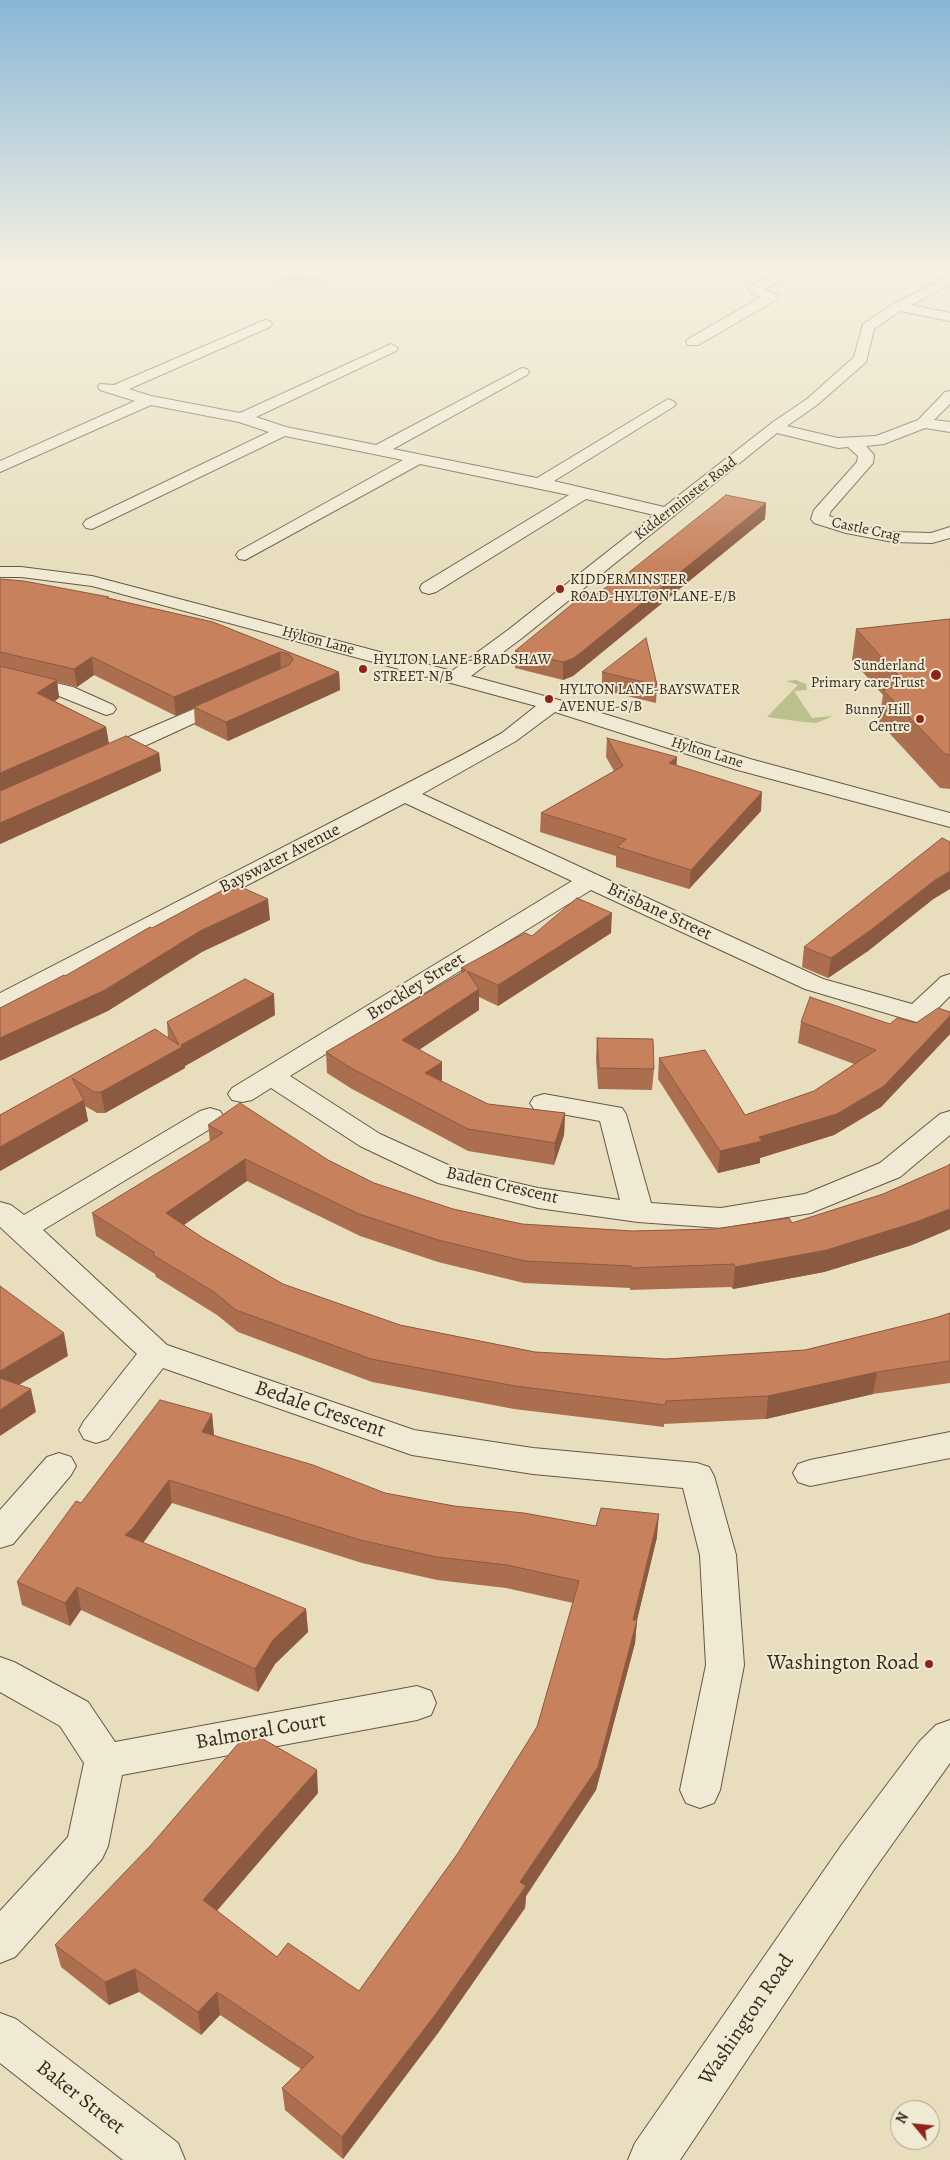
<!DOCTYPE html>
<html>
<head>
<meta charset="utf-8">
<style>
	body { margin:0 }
	#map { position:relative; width:950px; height:2160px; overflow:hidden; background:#e8debd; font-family:Alegreya,serif }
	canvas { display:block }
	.north { position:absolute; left:890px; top:2100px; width:50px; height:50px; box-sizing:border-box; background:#f0ead4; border:1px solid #a79e8a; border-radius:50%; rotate:298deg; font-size:14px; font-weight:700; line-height:20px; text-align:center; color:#392b1c }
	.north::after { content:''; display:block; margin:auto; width:18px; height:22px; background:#8f2418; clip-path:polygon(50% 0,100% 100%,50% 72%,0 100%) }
</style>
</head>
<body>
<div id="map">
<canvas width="950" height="2160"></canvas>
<div class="north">N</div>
</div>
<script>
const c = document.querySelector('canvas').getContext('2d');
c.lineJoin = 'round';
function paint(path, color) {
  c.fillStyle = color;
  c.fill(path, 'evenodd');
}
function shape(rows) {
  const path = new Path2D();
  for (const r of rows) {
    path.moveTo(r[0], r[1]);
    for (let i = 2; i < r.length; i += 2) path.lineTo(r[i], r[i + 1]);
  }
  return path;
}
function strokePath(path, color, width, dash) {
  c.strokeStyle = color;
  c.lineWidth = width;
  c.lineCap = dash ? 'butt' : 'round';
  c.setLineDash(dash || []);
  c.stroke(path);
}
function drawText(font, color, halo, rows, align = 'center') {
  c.font = font + ' Alegreya,serif';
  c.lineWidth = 4;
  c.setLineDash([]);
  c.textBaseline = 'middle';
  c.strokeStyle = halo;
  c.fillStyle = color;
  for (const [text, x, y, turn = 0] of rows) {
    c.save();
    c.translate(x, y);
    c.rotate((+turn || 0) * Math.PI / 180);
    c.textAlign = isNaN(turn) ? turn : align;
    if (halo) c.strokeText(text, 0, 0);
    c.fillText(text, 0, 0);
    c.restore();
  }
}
paint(shape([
	[300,274,324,279,325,283,305,289,290,289,277,287,272,283,275,279,285,276],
	[796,680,806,684,807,690,794,691,812,718,832,716,829,718,816,723,804,722,767,717,798,685,786,681]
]), '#bbc08d');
const minor = shape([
	[781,270,796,270,765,289,776,294,778,297,776,300,698,345,688,345,686,342,688,339,761,297,750,292,749,289,750,286,781,270],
	[950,276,950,285,911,305,950,313,950,321,900,311,874,329,866,362,817,405,787,426,838,438,876,436,918,420,945,392,950,391,950,404,934,420,950,422,950,432,925,428,884,444,866,446,874,455,873,463,831,511,829,516,850,524,893,532,931,533,950,527,950,538,932,543,893,542,846,533,814,523,811,519,814,510,857,462,858,456,848,447,838,448,777,433,522,638,471,676,559,700,750,759,950,813,950,827,734,769,555,712,516,741,422,794,823,979,912,1004,941,977,950,974,950,996,935,1011,950,1016,950,1032,805,989,591,890,290,1076,380,1134,457,1169,538,1188,620,1200,600,1121,534,1109,530,1103,534,1097,544,1094,622,1108,626,1114,651,1203,721,1208,805,1194,880,1163,940,1114,950,1111,950,1135,900,1177,811,1213,721,1228,638,1222,538,1208,438,1183,360,1146,271,1088,252,1100,242,1102,232,1100,228,1094,232,1088,572,881,405,803,9,1009,0,1011,0,993,464,754,502,733,536,706,92,586,21,577,0,577,0,567,21,567,92,576,452,671,508,630,654,515,586,499,436,592,429,594,422,592,420,588,422,584,569,495,420,464,245,560,239,559,236,555,239,551,403,460,285,436,92,529,86,528,83,524,86,520,269,432,239,422,151,405,0,472,0,461,135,401,100,390,98,387,100,384,114,385,265,320,270,321,272,324,270,327,129,389,151,396,240,413,391,344,398,348,396,351,256,417,286,427,376,445,522,368,527,369,529,372,527,375,393,449,537,478,668,399,673,401,676,404,673,407,554,481,664,507,773,422,807,399,854,357,863,324,893,304,950,276],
	[0,670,73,687,113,705,116,709,113,713,106,715,59,696,0,682,0,670],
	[229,694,236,696,239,700,236,704,112,761,104,762,96,761,93,756,96,751,229,694],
	[210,1108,220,1111,224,1117,220,1123,43,1230,167,1345,414,1430,533,1448,697,1463,709,1467,714,1476,736,1555,744,1665,720,1790,714,1803,700,1808,686,1803,680,1790,706,1665,700,1555,683,1488,533,1474,412,1455,163,1368,108,1439,96,1443,84,1439,79,1430,84,1421,137,1354,0,1227,0,1202,11,1205,24,1215,200,1111,210,1108],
	[950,1432,950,1458,810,1486,798,1482,793,1473,798,1464,810,1460,950,1432],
	[59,1453,71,1457,76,1466,71,1475,13,1544,0,1548,0,1510,47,1457,59,1453],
	[0,1657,14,1662,88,1702,115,1742,417,1686,431,1691,436,1703,431,1715,417,1720,122,1775,108,1846,102,1859,15,1957,0,1963,0,1911,68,1837,84,1763,60,1726,0,1692,0,1657],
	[950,1720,950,1763,873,1871,680,2160,628,2160,635,2143,843,1843,919,1742,936,1725,950,1720],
	[0,2013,16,2019,178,2143,185,2160,123,2160,0,2063,0,2013]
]);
strokePath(minor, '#655844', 2);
paint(minor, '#f0ead4');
paint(shape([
	[766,503,765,519,573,676,563,680,515,668,515,651,596,594],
	[0,579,109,598,213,622,339,672,340,690,228,741,195,725,194,708,176,716,94,675,77,687,57,682,59,698,55,701,106,727,109,744,159,753,161,771,0,844],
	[950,619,950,789,940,788,879,722,883,695,852,660,856,629],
	[602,672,657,685,656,703,602,690],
	[607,738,677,765,761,811,689,889,616,867,616,856,540,832,541,813,614,771,606,757],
	[932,900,868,951,828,978,802,967,804,947],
	[611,933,498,1006,479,997,479,1010,419,1050,442,1082,488,1104,565,1113,564,1135,554,1165,468,1151,352,1089,327,1073,326,1052,461,973,461,968,532,936],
	[950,1012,950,1034,881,1107,834,1135,760,1158,760,1163,718,1173,658,1079,659,1058,745,1115,814,1091,854,1064,798,1043,801,1022,890,1024,916,1023],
	[275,1015,185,1066,185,1068,105,1113,97,1113,85,1106,88,1121,0,1171,0,1115,155,1029,168,1038,167,1022],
	[597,1038,654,1069,652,1090,598,1089,596,1059],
	[208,1125,328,1160,374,1183,453,1209,522,1224,632,1231,714,1229,792,1223,883,1194,947,1166,950,1164,950,1229,912,1245,824,1272,733,1289,731,1287,630,1290,630,1288,524,1283,438,1262,360,1236,247,1181,184,1225,203,1238,283,1284,400,1325,535,1352,666,1359,805,1350,935,1318,950,1313,950,1383,873,1394,766,1419,664,1424,664,1427,514,1409,372,1382,238,1332,217,1315,156,1277,155,1274,96,1236,92,1213,210,1141],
	[212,1414,214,1435,385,1493,454,1506,657,1537,637,1620,635,1643,596,1790,526,1896,525,1908,438,2033,343,2159,285,2110,282,2088,301,2069,220,2015,201,2035,139,1992,109,2005,61,1967,55,1945,318,1793,217,1911,277,1957,359,1991,458,1853,537,1727,573,1603,506,1588,437,1580,362,1563,172,1503,143,1543,306,1609,308,1632,275,1664,258,1692,81,1610,70,1626,22,1605,17,1582,81,1503]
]), '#ab6f50');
paint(shape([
	[766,503,765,519,573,676,563,680,563,662],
	[280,652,281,669,194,707,194,708,176,716,174,697],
	[92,657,94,675,77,687,74,669],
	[339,672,340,690,228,741,226,722],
	[57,680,59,698,40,711,37,693],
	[106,727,109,745,0,793,0,773],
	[159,753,161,771,0,844,0,823],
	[677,757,676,776,669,763],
	[762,792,761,811,689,889,691,870],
	[950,871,950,889,932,900,868,951,828,978,831,958,935,880],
	[268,899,270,920,202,952,108,1011,0,1061,0,1038,200,931],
	[612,913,611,933,498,1006,498,985],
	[479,989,479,1010,402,1061,402,1040],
	[274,994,275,1015,185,1066,185,1068,105,1113,101,1092,181,1045],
	[950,1016,950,1034,881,1107,834,1135,760,1158,760,1163,718,1173,720,1151,759,1137],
	[442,1062,442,1083,425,1073],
	[84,1100,88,1121,0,1171,0,1147],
	[565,1113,564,1135,554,1165,555,1143],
	[245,1159,247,1181,169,1235,166,1213],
	[950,1209,950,1229,912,1245,824,1272,733,1289,735,1267],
	[64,1333,68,1356,0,1396,0,1371],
	[877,1372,873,1394,766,1419,768,1396],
	[31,1389,36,1412,0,1436,0,1410],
	[212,1414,214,1437,202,1432],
	[169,1480,172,1503,137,1551,125,1535],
	[659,1514,657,1537,636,1624,637,1620,635,1643,596,1790,526,1896,525,1908,438,2033,343,2159,342,2137,520,1882,633,1620],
	[77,1587,81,1610,70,1626,65,1603],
	[306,1609,308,1632,275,1664,258,1692,255,1669,273,1640],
	[317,1770,318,1793,206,1923,203,1900],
	[135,1969,139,1992,109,2005,105,1982],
	[217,1992,220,2015,201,2035,198,2012]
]), '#8b5a41');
const building = shape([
	[726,495,766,503,574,658,563,662,515,651,587,592,596,594,628,573,726,495],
	[0,579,24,581,109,597,107,598,213,622,339,672,226,722,194,707,289,665,293,659,289,654,280,652,174,697,92,657,74,669,0,652,0,579],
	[950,619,950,755,945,754,883,690,906,684,856,629,950,619],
	[646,638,657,685,602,672,646,638],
	[0,666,57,680,37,693,106,727,0,773,0,666],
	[126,736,159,753,0,823,0,791,126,736],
	[607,738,677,757,669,763,762,792,691,870,617,847,626,839,541,813,623,766,607,738],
	[942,838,950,842,950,871,935,880,871,930,831,958,804,947,942,838],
	[234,884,268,899,200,931,105,990,0,1038,0,1008,64,975,65,976,150,927,152,928,234,884],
	[577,898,612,913,498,985,467,971,479,989,402,1040,442,1062,425,1073,488,1104,565,1113,555,1143,468,1129,351,1068,326,1052,466,970,461,968,525,933,532,936,577,898],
	[245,979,274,994,181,1045,182,1047,101,1092,94,1092,72,1078,84,1100,0,1147,0,1115,155,1029,179,1045,167,1022,245,979],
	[810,997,890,1024,897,1018,916,1023,938,1008,950,1012,950,1016,884,1086,837,1114,759,1137,762,1141,720,1151,659,1058,705,1050,745,1115,814,1091,876,1050,801,1022,810,997],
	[597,1038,653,1039,654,1069,599,1068,597,1038],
	[240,1103,328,1160,374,1183,453,1209,522,1224,632,1231,714,1229,789,1218,792,1223,883,1194,947,1166,950,1164,950,1209,916,1222,827,1250,735,1267,734,1264,632,1268,631,1266,525,1261,438,1240,359,1214,245,1159,166,1213,203,1238,283,1284,400,1325,535,1352,666,1359,805,1350,935,1318,950,1313,950,1361,877,1372,768,1396,666,1401,665,1405,515,1386,371,1359,236,1310,214,1292,153,1255,155,1253,92,1213,223,1133,208,1125,240,1103],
	[0,1286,64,1333,0,1371,0,1286],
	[0,1378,31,1389,0,1410,0,1378],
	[160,1400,212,1414,202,1432,313,1465,385,1493,454,1506,524,1513,596,1526,601,1508,659,1514,633,1620,637,1620,598,1767,520,1882,526,1886,438,2011,342,2137,282,2088,314,2057,217,1992,198,2012,135,1969,105,1982,55,1945,151,1845,249,1731,317,1770,203,1900,277,1957,288,1943,359,1991,458,1853,537,1727,579,1581,507,1565,437,1557,360,1540,169,1480,133,1528,125,1535,306,1609,273,1640,255,1669,77,1587,65,1603,17,1582,76,1501,81,1503,160,1400]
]);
paint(building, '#c7815d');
strokePath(building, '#8b5a41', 1);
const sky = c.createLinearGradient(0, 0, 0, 572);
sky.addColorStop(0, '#89b6d6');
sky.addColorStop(0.47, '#f5f0e1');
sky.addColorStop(1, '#f5f0e100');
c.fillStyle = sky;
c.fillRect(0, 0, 950, 572);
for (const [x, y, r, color] of [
	[560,589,5,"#8f2418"],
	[363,669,5,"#8f2418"],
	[936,675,6,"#8f2418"],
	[549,699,5,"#8f2418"],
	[920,719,5,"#8f2418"],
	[929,1664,5,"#8f2418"]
]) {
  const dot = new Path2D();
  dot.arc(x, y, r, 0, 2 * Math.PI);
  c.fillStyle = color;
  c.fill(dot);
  strokePath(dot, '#f0ead4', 2);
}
drawText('15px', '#392b1c', '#f0ead4', [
	["Kidderminster Road",686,499,-38],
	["Castle Crag",866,530,12],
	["Hylton Lane",318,641,15],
	["Hylton Lane",707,753,17]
]);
drawText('15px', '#392b1c', '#f0ead4', [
	["KIDDERMINSTER",570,580],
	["ROAD-HYLTON LANE-E/B",570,597],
	["HYLTON LANE-BRADSHAW",373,660],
	["STREET-N/B",373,677],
	["Sunderland",925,666,"right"],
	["Primary care Trust",925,683,"right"],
	["HYLTON LANE-BAYSWATER",559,690],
	["AVENUE-S/B",559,707],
	["Bunny Hill",910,710,"right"],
	["Centre",910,727,"right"]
], 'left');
drawText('18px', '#392b1c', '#f0ead4', [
	["Bayswater Avenue",280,859,-27],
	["Brisbane Street",659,912,25],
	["Brockley Street",416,987,-32],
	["Baden Crescent",502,1186,13]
]);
drawText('21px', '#392b1c', '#f0ead4', [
	["Bedale Crescent",320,1410,19],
	["Balmoral Court",261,1732,-10],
	["Washington Road",747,2020,-56],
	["Baker Street",80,2098,38]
]);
drawText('21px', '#392b1c', '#f0ead4', [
	["Washington Road",919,1664]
], 'right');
</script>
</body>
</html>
